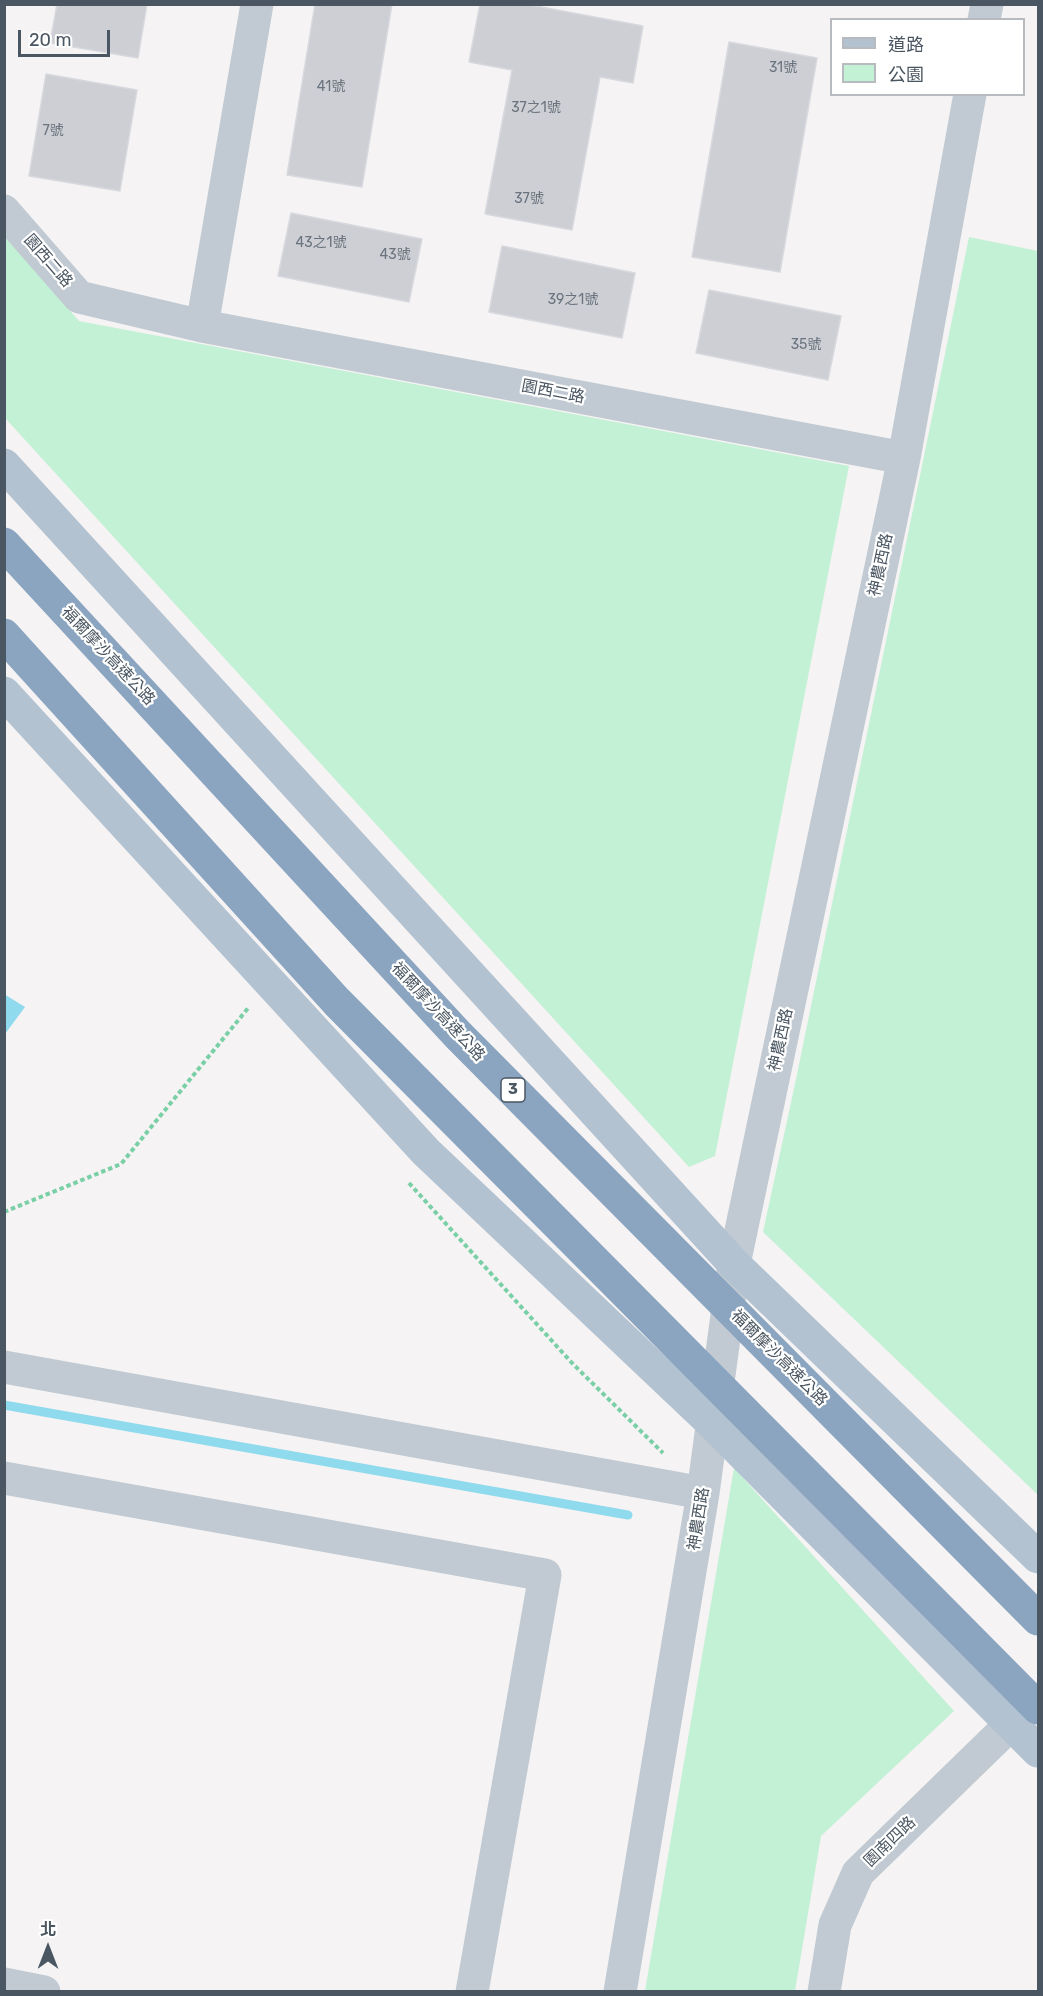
<!DOCTYPE html>
<html>
<head>
<meta charset="utf-8">
<style>
	body { margin:0 }
	#map { position:relative; width:1043px; height:1996px; overflow:hidden; background:#f5f3f3; font-family:Rubik,"Noto Sans TC",sans-serif }
	canvas { display:block }
	.frame { position:absolute; inset:0; border:6px solid #4a5661; pointer-events:none }
	.legend { position:absolute; left:830px; top:18px; width:195px; height:78px; box-sizing:border-box; background:#fff; border:2px solid #b7bbc0; margin:0; padding:8px 10px; list-style:none; font-size:18px; color:#4a5661 }
	.legend li { display:flex; align-items:center; gap:12px; height:30px }
	.legend b { width:30px; border:2px solid #b7bbc0 }
	.north { position:absolute; left:18px; top:1918px; width:60px; height:60px; -webkit-text-stroke:4px #fff; paint-order:stroke; rotate:0deg; font-size:16px; font-weight:700; line-height:24px; text-align:center; color:#4a5661 }
	.north::after { content:''; display:block; margin:auto; width:21px; height:27px; background:#4a5661; clip-path:polygon(50% 0,100% 100%,50% 72%,0 100%) }
	.scale { position:absolute; left:18px; top:30px; width:92px; height:27px; box-sizing:border-box; border:3px solid #4a5661; border-top:0; padding-left:8px; font-size:18px; line-height:21px; white-space:nowrap; color:#4a5661; -webkit-text-stroke:4px #fff; paint-order:stroke }
</style>
</head>
<body>
<div id="map">
<canvas width="1043" height="1996"></canvas>
<div class="frame"></div>
<ul class="legend">
<li><b style="height:8px;background:#b3c2d1"></b>道路</li>
<li><b style="height:16px;background:#c3f1d5"></b>公園</li>
</ul>
<div class="north">北</div>
<div class="scale">20 m</div>
</div>
<script>
const c = document.querySelector('canvas').getContext('2d');
c.lineJoin = 'round';
function paint(path, color) {
  c.fillStyle = color;
  c.fill(path, 'evenodd');
}
function shape(rows) {
  const path = new Path2D();
  for (const r of rows) {
    path.moveTo(r[0], r[1]);
    for (let i = 2; i < r.length; i += 2) path.lineTo(r[i], r[i + 1]);
  }
  return path;
}
function strokePath(path, color, width, dash) {
  c.strokeStyle = color;
  c.lineWidth = width;
  c.lineCap = dash ? 'butt' : 'round';
  c.setLineDash(dash || []);
  c.stroke(path);
}
function drawText(font, color, halo, rows, align = 'center') {
  c.font = font + ' Rubik,"Noto Sans TC",sans-serif';
  c.lineWidth = 4.5;
  c.setLineDash([]);
  c.textBaseline = 'middle';
  c.strokeStyle = halo;
  c.fillStyle = color;
  for (const [text, x, y, turn = 0] of rows) {
    c.save();
    c.translate(x, y);
    c.rotate((+turn || 0) * Math.PI / 180);
    c.textAlign = isNaN(turn) ? turn : align;
    if (halo) c.strokeText(text, 0, 0);
    c.fillText(text, 0, 0);
    c.restore();
  }
}
paint(shape([
	[4,235,79,321,849,466,715,1156,689,1167,5,418],
	[969,237,1038,251,1038,1495,763,1232,795,1084],
	[734,1468,954,1711,821,1836,795,1991,645,1991]
]), '#c3f1d5');
paint(shape([
	[4,994,25,1007,5,1034,4,1034]
]), '#90daee');
strokePath(shape([
	[4,1405,628,1515]
]), '#90daee', 9);
const building = shape([
	[57,4,147,4,138,58,50,43,57,4],
	[315,4,392,4,362,187,287,175,315,4],
	[480,4,525,4,643,26,633,83,600,77,572,230,485,214,512,70,469,62,480,4],
	[729,42,817,58,780,272,692,257,729,42],
	[46,74,137,90,120,191,29,176,46,74],
	[291,213,422,239,409,302,278,276,291,213],
	[502,246,635,273,622,338,489,312,502,246],
	[709,290,841,316,828,380,696,353,709,290]
]);
paint(building, '#cdcfd5');
strokePath(building, '#d7d9de', 1.5);
strokePath(shape([
	[409,1183,572,1363,663,1453],
	[4,1212,121,1164,249,1007]
]), '#7ad0a6', 4, [4.5, 3]);
strokePath(shape([
	[984,20,987,4],
	[4,211,79,297,202,326,904,458],
	[202,326,257,4],
	[4,1367,703,1493],
	[4,1478,545,1575,472,1992],
	[4,1984,44,1992],
	[620,1992,703,1493,734,1264,904,458,970,94],
	[824,1992,835,1925,858,1873,1011,1724]
]), '#c1cad2', 33);
strokePath(shape([
	[4,465,734,1264,1038,1557],
	[4,693,426,1152,711,1422,1038,1751]
]), '#b3c2d1', 33);
strokePath(shape([
	[4,544,458,1035,1038,1619],
	[4,635,337,1002,1038,1708]
]), '#8ba5c1', 33);
drawText('14px', '#6b747e', null, [
	["31號",783,68],
	["41號",331,87],
	["37之1號",536,108],
	["7號",53,131],
	["37號",529,199],
	["43之1號",321,243],
	["43號",395,255],
	["39之1號",573,300],
	["35號",806,345]
]);
for (const [x, y, w] of [
	[513,1090,24]
]) {
  const box = new Path2D();
  box.roundRect(x - w / 2, y - 12, w, 24, 4.5);
  c.fillStyle = '#fff';
  c.fill(box);
  strokePath(box, '#4a5661', 1.5);
}
drawText('bold 15px', '#4a5661', null, [
	["3",513,1090]
]);
drawText('16px', '#4a5661', '#fff', [
	["園西二路",48,261,49],
	["園西二路",553,392,11],
	["神農西路",881,565,-78],
	["福爾摩沙高速公路",108,656,47],
	["福爾摩沙高速公路",438,1012,47],
	["神農西路",781,1040,-78],
	["福爾摩沙高速公路",779,1358,45],
	["神農西路",699,1519,-81],
	["園南四路",890,1842,-44]
]);
</script>
</body>
</html>
